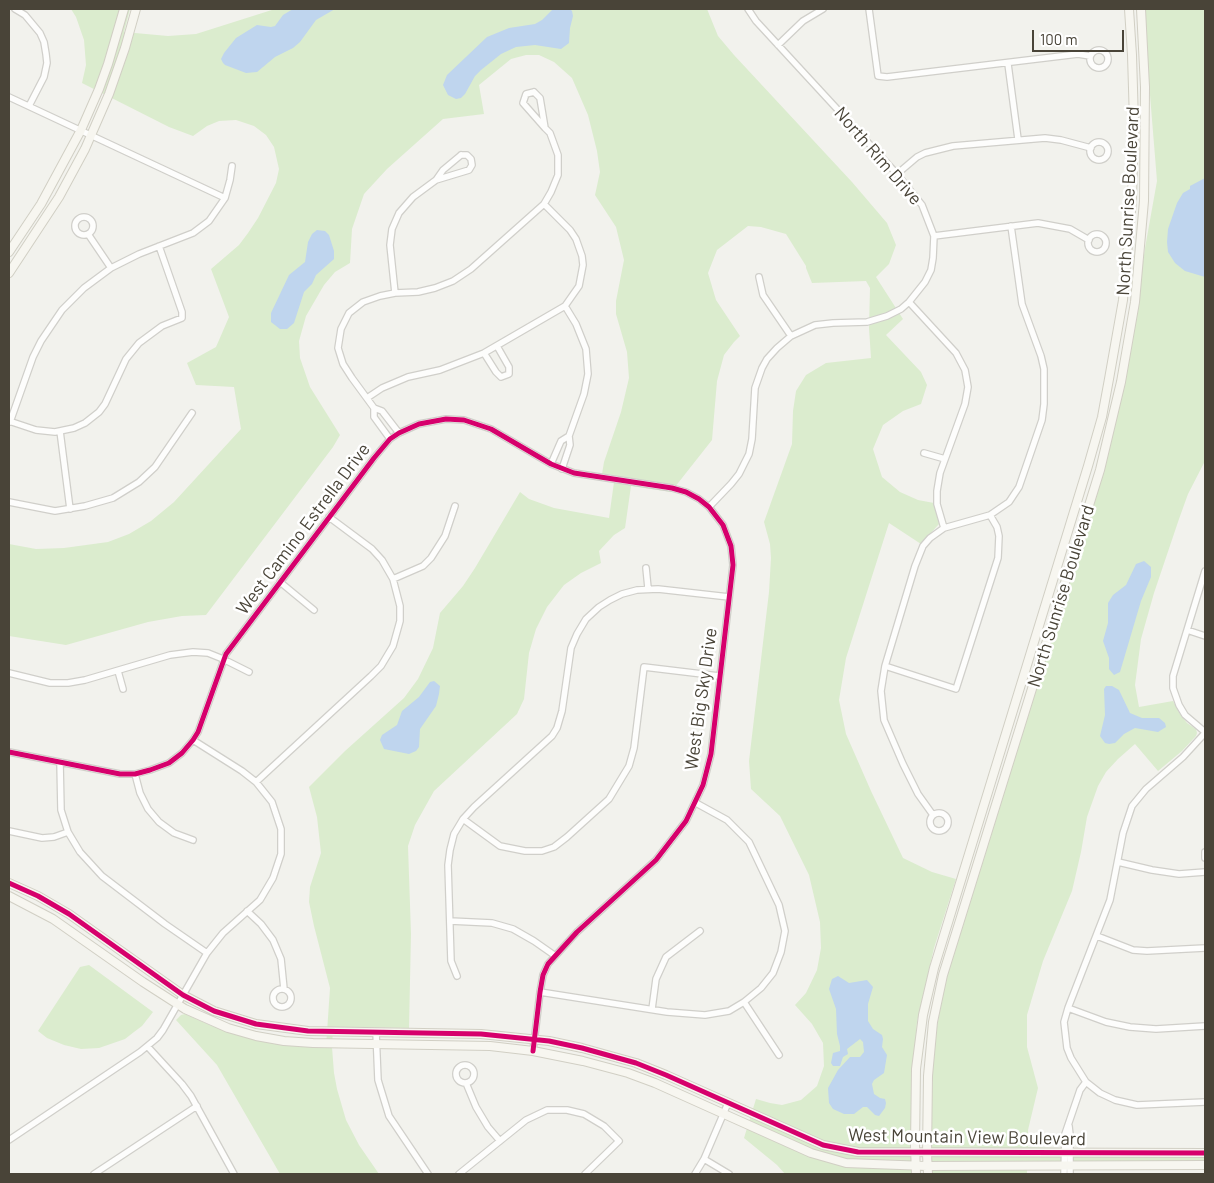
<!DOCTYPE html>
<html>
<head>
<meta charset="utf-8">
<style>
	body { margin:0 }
	#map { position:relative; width:1214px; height:1183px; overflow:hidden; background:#f2f2ed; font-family:Barlow,sans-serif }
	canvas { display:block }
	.frame { position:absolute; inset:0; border:10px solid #494438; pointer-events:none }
	.scale { position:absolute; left:1032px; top:30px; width:92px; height:22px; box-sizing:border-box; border:2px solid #494438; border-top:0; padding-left:6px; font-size:15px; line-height:18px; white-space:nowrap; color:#494438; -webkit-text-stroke:4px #fff; paint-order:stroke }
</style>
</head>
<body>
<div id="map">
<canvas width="1214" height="1183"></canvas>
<div class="frame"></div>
<div class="scale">100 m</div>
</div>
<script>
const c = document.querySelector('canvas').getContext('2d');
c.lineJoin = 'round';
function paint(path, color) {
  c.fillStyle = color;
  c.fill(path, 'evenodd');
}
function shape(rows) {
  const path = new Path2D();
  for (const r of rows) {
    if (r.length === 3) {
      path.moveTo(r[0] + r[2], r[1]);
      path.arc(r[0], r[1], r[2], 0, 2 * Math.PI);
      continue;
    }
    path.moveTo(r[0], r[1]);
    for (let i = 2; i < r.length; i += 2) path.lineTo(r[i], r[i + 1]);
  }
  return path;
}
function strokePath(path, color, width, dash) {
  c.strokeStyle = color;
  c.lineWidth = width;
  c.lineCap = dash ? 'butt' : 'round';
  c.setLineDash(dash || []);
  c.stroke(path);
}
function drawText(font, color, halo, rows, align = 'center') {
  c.font = font + ' Barlow,sans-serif';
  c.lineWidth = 5;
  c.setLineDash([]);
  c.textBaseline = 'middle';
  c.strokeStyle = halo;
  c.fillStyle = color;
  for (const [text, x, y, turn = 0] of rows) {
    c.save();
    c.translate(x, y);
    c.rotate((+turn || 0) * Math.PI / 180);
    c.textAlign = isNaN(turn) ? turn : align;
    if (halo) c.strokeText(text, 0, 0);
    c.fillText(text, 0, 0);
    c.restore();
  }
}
paint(shape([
	[71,9,130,9,124,32,168,36,196,34,275,9,707,9,718,36,734,55,852,182,887,223,896,245,889,264,876,277,903,319,886,335,921,372,927,385,921,404,903,411,883,425,873,449,882,477,900,492,918,500,934,503,939,524,921,544,889,523,846,658,839,700,846,734,871,791,903,858,932,872,956,879,934,948,917,1022,913,1068,912,1111,913,1174,785,1174,777,1165,744,1138,756,1099,770,1103,782,1105,801,1100,817,1086,824,1066,823,1043,812,1024,795,1005,806,993,817,970,821,948,820,922,809,875,780,816,751,789,749,761,769,592,771,558,770,544,764,522,792,444,793,411,796,391,806,375,826,363,871,358,869,328,870,288,866,281,812,283,806,268,806,266,786,234,761,227,748,226,717,250,708,273,716,300,740,336,734,342,724,355,717,381,712,440,671,492,631,486,625,528,614,535,599,551,601,563,581,573,564,585,547,607,536,629,529,653,524,699,517,714,434,791,415,825,408,846,411,934,409,1028,333,1027,332,1047,334,1073,337,1089,346,1120,359,1145,379,1174,280,1174,217,1065,176,1020,181,1015,185,1014,212,1026,243,1036,282,1044,326,1047,330,988,314,926,309,902,310,887,321,853,317,817,309,787,345,751,404,698,418,679,433,648,440,613,463,586,475,568,520,492,529,499,554,508,609,518,615,475,602,474,604,462,621,412,629,378,627,352,616,314,616,301,624,260,616,227,595,195,600,172,597,151,588,115,572,78,554,62,539,55,526,55,511,59,479,85,484,114,443,119,387,169,364,194,352,229,350,263,335,272,324,285,306,316,299,341,300,358,310,387,340,435,333,447,206,615,182,616,148,622,66,645,9,636,9,544,36,549,64,548,108,542,129,534,151,521,174,502,241,429,234,387,196,385,187,363,216,347,229,317,211,269,239,245,248,233,258,218,276,183,279,169,274,147,266,135,254,126,236,120,219,121,207,126,193,136,169,127,82,83,86,65,84,40,76,17],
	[1143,9,1205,9,1205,461,1188,494,1179,519,1154,593,1141,639,1135,685,1139,707,1173,701,1180,714,1187,723,1196,729,1197,733,1196,736,1182,751,1158,771,1135,744,1118,759,1106,772,1098,786,1087,817,1081,852,1072,891,1043,961,1027,1015,1027,1047,1038,1088,1028,1130,1028,1147,1120,1150,1205,1150,1205,1169,1027,1169,1027,1174,932,1174,931,1140,933,1049,946,977,1107,457,1132,338,1145,248,1157,181],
	[89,965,153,1012,142,1026,134,1032,125,1039,99,1048,81,1049,64,1045,47,1038,38,1031,80,967]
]), '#dbecce');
paint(shape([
	[293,9,335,9,316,20,300,42,293,48,275,57,257,72,246,73,225,65,223,63,221,59,224,53,236,38,257,25,271,27,275,26,283,15],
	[553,9,570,9,572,11,573,16,570,28,569,43,561,49,535,45,516,47,501,54,481,70,475,76,465,94,461,98,456,99,448,95,443,85,447,75,487,37,509,28,535,24,542,20],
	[1205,178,1205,277,1185,271,1175,263,1168,252,1167,242,1168,229,1177,203,1183,193,1190,189,1190,186],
	[317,230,325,231,329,235,334,251,334,259,316,275,312,284,304,292,294,323,287,329,280,329,271,322,271,313,289,275,305,262,308,242,312,234],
	[1144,561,1151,567,1151,577,1141,601,1120,672,1114,675,1109,669,1109,658,1103,641,1108,623,1108,603,1113,595,1126,585,1136,564],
	[434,681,440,686,439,694,436,706,420,729,419,747,416,751,409,754,384,749,380,740,382,735,397,725,402,711,419,697,430,682],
	[1106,686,1112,686,1119,690,1130,713,1142,718,1159,718,1165,723,1166,727,1158,732,1135,728,1124,734,1115,743,1109,744,1105,743,1100,736,1105,715,1104,689],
	[838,976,849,983,867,980,873,987,868,1004,868,1021,873,1029,882,1035,883,1039,882,1047,887,1055,884,1073,874,1080,872,1084,874,1094,880,1098,885,1099,886,1103,885,1108,879,1116,875,1115,867,1107,863,1107,854,1114,844,1114,833,1109,829,1103,828,1088,838,1070,850,1057,860,1057,864,1052,863,1042,860,1039,847,1049,848,1054,843,1057,840,1066,833,1066,831,1063,833,1053,840,1051,840,1046,837,1034,836,1009,829,989,832,979]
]), '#bfd5ee');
const street = shape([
	[15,9,25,15,40,33,44,42,46,54,47,63,44,77,29,106],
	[869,9,878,76,887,77,1078,54,1090,56],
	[778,45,803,21,823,9],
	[1099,59,9],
	[1008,64,1018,139],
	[534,92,540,98,545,128,523,103,526,94,534,92],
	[9,97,225,198],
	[1099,151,9],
	[461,155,467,155,471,159,472,165,469,170,436,180,443,170,461,155],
	[897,174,917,157,925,153,953,146,1045,138,1061,140,1091,148],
	[84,226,9],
	[1097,243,9],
	[88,234,111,268],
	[934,236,1038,223,1070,229,1089,240],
	[759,277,763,295,791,336],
	[395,293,390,245,392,229,399,213,413,197,436,180],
	[909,302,956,353,965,370,968,387,965,404,940,473,937,491,937,504,944,528],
	[484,353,496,372,501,377,509,374,509,367,497,346],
	[367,398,382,388,408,377,440,370,484,353,565,306,579,286,583,265,582,256,576,239,570,230,544,204],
	[374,408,382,411,399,433],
	[9,421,36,430,55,432,74,428,85,423,99,412,105,404,126,359,139,343,162,326,182,318,182,312,159,246],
	[10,422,33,357,41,341,62,310,84,288,111,268,139,254,193,233,209,221,225,198,230,180,232,166],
	[60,431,70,509],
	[390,439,374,417,374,408,352,378,343,364,338,348,341,329,349,313,363,302,380,296,395,293,418,292,435,288,453,281,471,269,544,204,551,192,558,175,558,155,550,133,545,128],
	[924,453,945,459],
	[551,464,561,441,569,436],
	[562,469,570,445,569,436,584,394,588,374,586,349,576,324,565,306],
	[9,502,55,511,85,506,113,498,139,482,155,467,192,413],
	[709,507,731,484,739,474,749,454,752,439,755,388,762,368,767,359,777,348,791,336,815,325,833,323,867,322,887,316,901,309,909,302,925,282,931,270,933,258,934,236,922,205,897,174,756,21,748,9],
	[646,568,648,588],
	[1205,571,1173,676,1173,688,1179,705,1185,715,1205,732],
	[393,579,423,566,431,558,445,536,455,506],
	[280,582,314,610],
	[1187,630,1205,636],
	[885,666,956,689,998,558,999,536,997,527,990,515],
	[118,671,123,689],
	[9,673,50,683,68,683,85,680,170,655,193,652,208,653,223,659,249,672],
	[1205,733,1183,757,1146,789,1132,806,1123,833,1110,900,1068,1008,1064,1022,1067,1048,1071,1058,1086,1082,1100,1093,1115,1100,1137,1105,1205,1102],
	[9,752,120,774,135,774,150,770,169,763,182,753,193,740,198,732,226,654,374,458,390,439,399,433,419,424,446,419,464,420,491,429,551,464,574,473,672,488,686,492,699,499,709,507,723,525,731,546,733,565,711,754,703,785,686,821,656,860,577,932,548,964,543,975,540,992,533,1051],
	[60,762,61,810,68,832,80,852,102,876,165,924,207,953],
	[135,774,140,793,148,809,159,822,174,833,193,840],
	[256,782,371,676,381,666,393,646,400,621,400,606,393,579,382,560,372,549,329,517],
	[939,822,9],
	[933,815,918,794,903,764,884,720,881,691,885,666,915,566,923,546,930,538,944,528,990,515,1009,502,1019,487,1042,420,1044,404,1044,369,1041,356,1022,304,1011,226],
	[463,819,500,846,525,851,542,851,554,847,567,837,609,799,629,766,634,748,644,667,719,676],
	[9,831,42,838,54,837,68,832],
	[1205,852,1205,858],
	[1118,862,1152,870,1179,874,1205,872],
	[247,911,261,924,273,940,281,959,284,989],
	[450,921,492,923,513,929,534,941,554,955],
	[1097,936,1133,950,1147,951,1205,948],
	[457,976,451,961,448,865,450,850,454,834,463,819,474,807,552,736,557,728,562,711,571,648,577,634,586,619,599,607,610,600,622,594,637,590,658,589,729,597],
	[282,998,9],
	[540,992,667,1012,705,1015,729,1011,744,1002,761,988,773,973,781,952,785,931,779,905,749,842,727,820,696,803],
	[744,1002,779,1055],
	[1068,1008,1106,1022,1130,1027,1156,1029,1205,1026],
	[652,1009,656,979,666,957,700,931],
	[376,1032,378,1080,389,1116,428,1174],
	[148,1047,182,1084,191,1096,234,1174],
	[465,1074,9],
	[466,1083,476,1107,488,1127,500,1141],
	[1069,1126,1070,1135,1070,1174],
	[9,1140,140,1052,157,1038,163,1030,207,953,223,933,260,900,273,878,281,854,281,829,272,802,256,782,242,771,193,740],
	[704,1159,729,1174],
	[94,1174,197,1106],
	[459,1174,526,1120,547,1110,567,1110,584,1114,604,1126,619,1141,585,1174],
	[695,1174,704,1159,728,1103],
	[1064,1174,1065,1134,1080,1090,1086,1082]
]);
const secondary = shape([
	[9,252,41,204,81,130,99,89,108,64,124,9],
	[9,273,59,197,85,149,109,94,125,48,136,9],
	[9,883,38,896,69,914,183,995,214,1011,256,1024,308,1031,481,1034,549,1041,582,1048,636,1063,666,1075,823,1145,858,1152,1205,1153],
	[9,896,53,919,143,982,185,1009,228,1028,256,1036,284,1041,313,1043,490,1046,533,1051,583,1061,628,1073,655,1083,811,1153,846,1163,927,1166,1205,1165],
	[916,1174,915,1146,916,1069,923,1015,934,968,1088,466,1102,417,1109,379,1123,300,1132,200,1134,122,1132,55,1129,9],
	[928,1174,927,1154,928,1076,933,1022,943,975,1100,470,1121,382,1135,302,1144,201,1145,87,1141,9]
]);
strokePath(street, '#d0cfca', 8);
strokePath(secondary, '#d1cfc4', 10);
strokePath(street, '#fdfdfc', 5.5);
strokePath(secondary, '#f7f6f0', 8);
strokePath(shape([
	[9,752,120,774,135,774,150,770,169,763,182,753,193,740,198,732,226,654,374,458,390,439,399,433,419,424,446,419,464,420,491,429,551,464,574,473,672,488,686,492,699,499,709,507,723,525,731,546,733,565,711,754,703,785,686,821,656,860,577,932,548,964,543,975,540,992,533,1051],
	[9,883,38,896,69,914,183,995,214,1011,256,1024,308,1031,481,1034,549,1041,582,1048,636,1063,666,1075,823,1145,858,1152,1205,1153]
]), '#d6006c', 5);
drawText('18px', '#494438', '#fff', [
	["North Rim Drive",878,156,49],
	["North Sunrise Boulevard",1128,201,-87],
	["West Camino Estrella Drive",303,529,-53],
	["North Sunrise Boulevard",1061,596,-73],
	["West Big Sky Drive",701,699,-82],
	["West Mountain View Boulevard",967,1137,1]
]);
</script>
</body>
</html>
